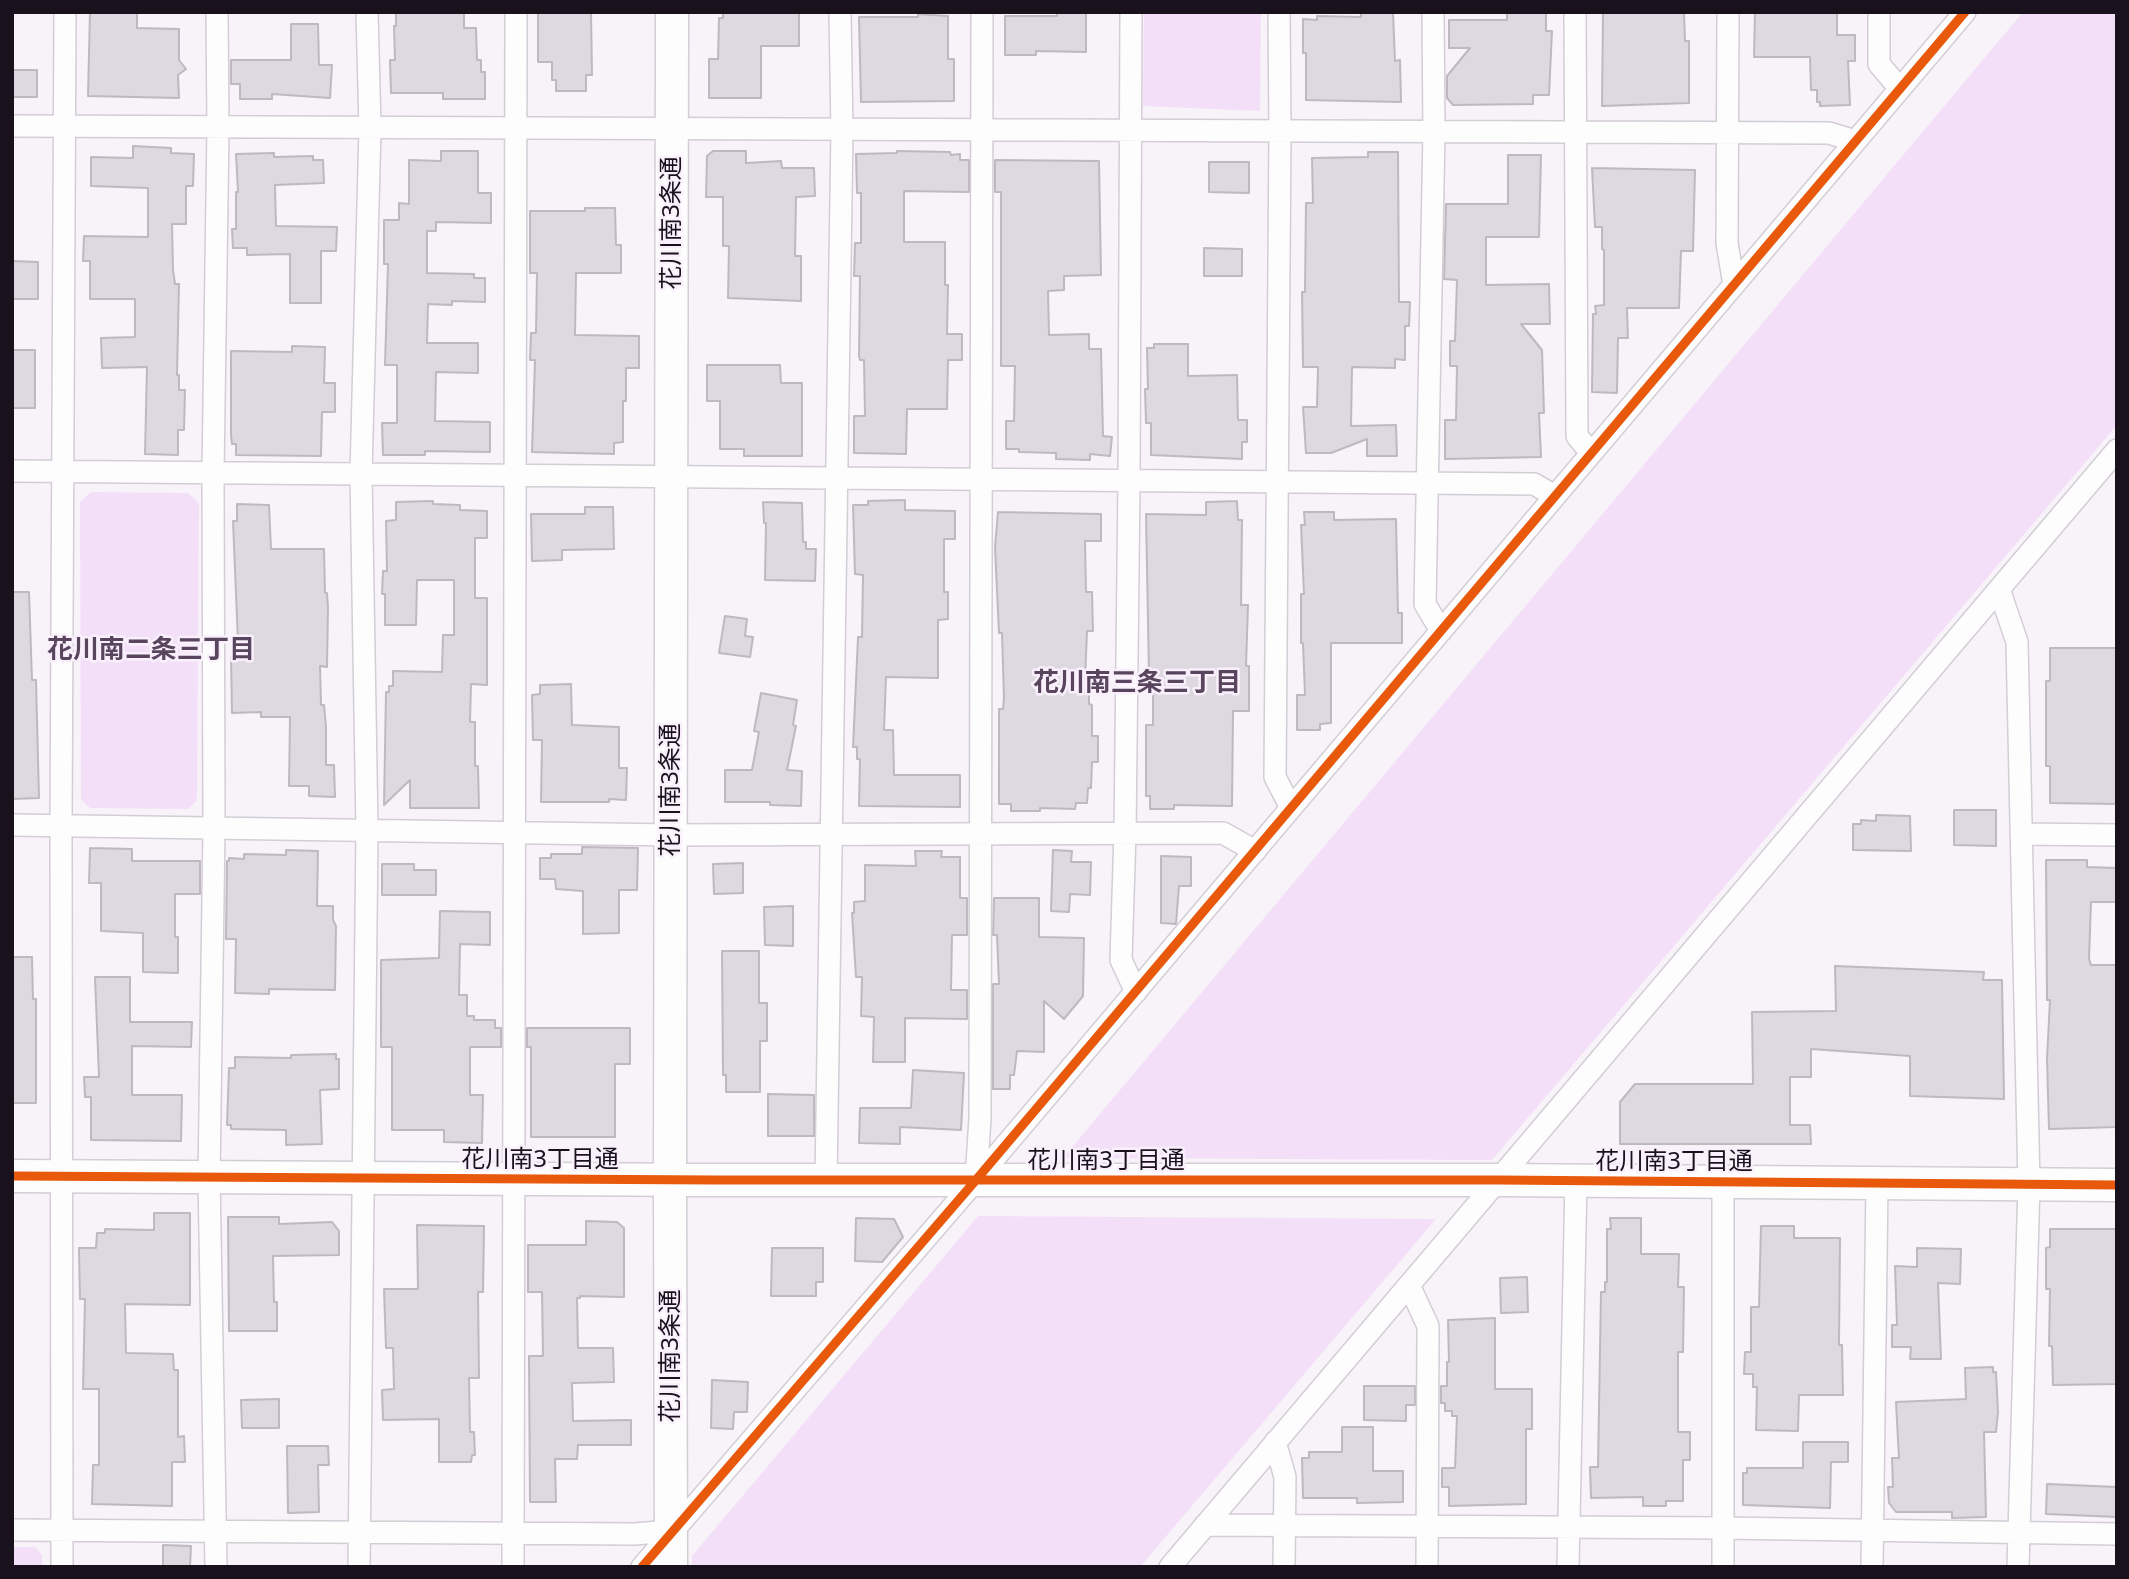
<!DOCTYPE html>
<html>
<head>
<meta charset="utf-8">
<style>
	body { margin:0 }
	#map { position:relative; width:2129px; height:1579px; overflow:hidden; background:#f8f3f9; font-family:"Noto Sans",sans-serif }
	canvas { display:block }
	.frame { position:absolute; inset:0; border:14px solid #19111b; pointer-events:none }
</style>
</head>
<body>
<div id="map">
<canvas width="2129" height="1579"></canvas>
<div class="frame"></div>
</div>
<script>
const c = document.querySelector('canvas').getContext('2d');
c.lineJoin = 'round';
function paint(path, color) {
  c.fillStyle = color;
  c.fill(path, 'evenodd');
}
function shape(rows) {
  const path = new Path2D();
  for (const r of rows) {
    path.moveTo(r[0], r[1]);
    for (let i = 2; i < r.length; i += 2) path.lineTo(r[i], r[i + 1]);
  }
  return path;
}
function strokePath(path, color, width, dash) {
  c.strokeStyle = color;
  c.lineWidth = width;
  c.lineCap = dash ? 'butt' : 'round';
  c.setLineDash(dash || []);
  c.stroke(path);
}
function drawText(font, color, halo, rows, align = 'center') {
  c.font = font + ' "Noto Sans","Noto Sans JP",sans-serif';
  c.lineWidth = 5;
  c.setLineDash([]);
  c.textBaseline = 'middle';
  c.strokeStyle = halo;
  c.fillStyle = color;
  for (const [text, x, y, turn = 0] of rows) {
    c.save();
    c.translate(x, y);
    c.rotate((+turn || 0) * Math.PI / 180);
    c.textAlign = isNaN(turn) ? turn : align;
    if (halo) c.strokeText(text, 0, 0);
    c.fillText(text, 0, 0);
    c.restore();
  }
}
paint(shape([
	[1144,12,1261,12,1260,111,1143,106],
	[2023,12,2117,12,2117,425,1492,1160,1063,1158],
	[91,492,188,493,199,503,197,800,188,809,90,808,81,799,80,502],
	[978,1216,1436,1219,1140,1567,692,1567,692,1556],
	[12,1547,35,1547,42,1555,42,1567,12,1567]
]), '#f4dff9');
const building = shape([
	[90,12,137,12,137,28,179,29,179,60,186,69,178,75,179,98,88,96,90,12],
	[396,12,464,12,464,28,476,28,477,60,481,60,481,72,485,72,485,99,443,99,443,93,391,93,390,60,395,60,394,26,396,26,396,12],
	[538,12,591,12,592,75,586,75,586,91,556,91,556,80,552,80,552,62,538,62,538,12],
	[723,12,799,12,799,46,761,46,761,98,709,98,709,59,718,59,719,18,723,18,723,12],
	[1057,12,1086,12,1086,52,1036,51,1036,55,1005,55,1005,16,1057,16,1057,12],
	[1361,12,1393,12,1395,61,1400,60,1401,102,1306,100,1306,53,1303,53,1303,19,1317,20,1317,16,1361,17,1361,12],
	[1507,12,1546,12,1546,31,1552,31,1549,95,1533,95,1533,104,1453,105,1447,98,1447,76,1470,48,1449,48,1449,20,1507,20,1507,12],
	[1603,12,1684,12,1685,41,1689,41,1689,103,1602,106,1603,12],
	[1755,12,1837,12,1837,35,1855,35,1855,61,1848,61,1850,105,1820,106,1820,102,1817,102,1817,90,1811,90,1810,57,1754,57,1755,12],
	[918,14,948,16,948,59,954,59,954,101,861,102,859,17,918,17,918,14],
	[291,24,318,24,319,65,332,65,330,98,272,94,272,99,240,99,240,84,231,84,231,60,291,60,291,24],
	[12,70,37,70,37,97,12,97,12,70],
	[133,146,171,148,171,153,194,154,193,186,186,186,186,224,172,224,173,270,175,284,179,284,177,375,179,375,179,390,185,390,184,430,178,430,178,455,145,454,147,367,102,368,101,338,135,337,135,299,90,299,90,261,83,261,84,236,148,237,148,188,91,186,91,157,133,158,133,146],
	[441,151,478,151,478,193,491,193,491,223,436,222,436,231,427,231,427,273,474,274,474,278,485,278,485,302,452,301,452,305,428,304,427,343,478,343,478,373,436,372,435,421,490,422,490,452,425,451,425,455,383,455,382,423,397,423,397,365,385,365,388,264,384,264,384,220,399,220,399,203,409,204,409,160,441,161,441,151],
	[713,151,746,151,746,163,781,161,782,168,814,168,815,196,796,197,795,256,801,256,801,301,728,298,729,246,723,246,723,197,706,197,707,156,713,151],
	[897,151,950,152,951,155,960,154,960,160,969,160,969,192,904,191,904,242,945,242,945,285,948,285,947,334,962,334,962,360,948,360,947,409,907,409,906,454,854,453,854,416,865,416,864,360,860,360,859,356,860,276,854,276,855,243,861,243,861,193,857,193,856,154,897,153,897,151],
	[1368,152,1398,152,1399,302,1410,302,1409,326,1405,326,1405,360,1395,359,1395,368,1352,367,1351,426,1396,425,1397,456,1367,456,1367,439,1331,453,1306,453,1303,407,1317,407,1318,367,1303,367,1302,292,1305,292,1306,203,1313,203,1312,158,1368,157,1368,152],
	[274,153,274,157,313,156,313,160,323,160,324,183,275,185,276,226,337,227,336,251,321,251,321,303,290,303,290,254,247,255,247,248,233,248,232,229,236,229,236,192,238,192,236,154,274,153],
	[1508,155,1541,155,1539,237,1486,237,1486,285,1549,284,1550,324,1521,324,1542,350,1544,413,1539,413,1541,457,1445,459,1445,420,1456,420,1457,366,1450,366,1450,341,1455,341,1457,280,1444,279,1446,204,1508,204,1508,155],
	[995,160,1099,161,1101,275,1064,276,1064,290,1048,291,1049,335,1089,334,1089,349,1101,349,1103,436,1112,437,1110,456,1090,454,1090,460,1056,459,1056,453,1019,452,1019,449,1006,449,1006,421,1014,421,1015,366,1001,366,1001,192,995,192,995,160],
	[1209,162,1249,162,1249,193,1209,192,1209,162],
	[1592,168,1695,170,1693,251,1681,251,1679,308,1627,308,1628,338,1618,338,1617,393,1592,392,1593,314,1596,314,1595,306,1604,305,1604,250,1602,249,1602,227,1595,227,1592,168],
	[585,208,615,208,616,245,621,245,621,273,576,273,575,335,639,336,639,368,626,368,626,401,623,401,623,442,614,443,614,454,532,452,535,360,530,360,531,333,536,333,537,273,530,273,530,211,585,211,585,208],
	[1204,248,1242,249,1242,276,1204,276,1204,248],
	[12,261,38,262,38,299,12,299,12,261],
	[1154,344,1188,344,1188,376,1237,375,1238,420,1247,420,1247,442,1242,442,1242,459,1151,455,1151,423,1146,423,1145,389,1148,389,1147,348,1154,348,1154,344],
	[292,346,325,347,324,383,335,383,335,412,322,412,321,456,236,455,236,444,232,444,231,435,231,351,292,352,292,346],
	[12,350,35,350,35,408,12,408,12,350],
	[707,365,780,365,781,383,802,383,802,456,744,456,744,449,720,449,720,401,707,401,707,365],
	[905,500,905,510,955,511,955,539,944,539,944,592,948,592,948,619,938,620,938,678,886,677,884,730,893,730,894,775,960,775,960,807,859,806,860,759,857,759,857,747,853,747,858,637,862,637,863,575,855,574,853,505,868,505,868,501,905,500],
	[433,501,433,504,460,505,460,510,487,511,487,538,475,538,475,598,487,598,487,685,471,684,470,722,475,722,475,766,478,766,479,808,410,808,410,780,384,805,386,692,389,692,389,686,393,686,393,671,442,672,443,635,454,635,454,580,417,580,416,625,385,625,385,594,382,594,383,571,387,571,386,521,396,520,396,502,433,501],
	[1237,501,1238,520,1242,520,1241,605,1248,605,1246,666,1249,666,1249,711,1233,711,1232,806,1174,805,1174,809,1150,809,1150,796,1146,796,1146,725,1153,725,1153,675,1149,675,1146,514,1206,515,1206,502,1237,501],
	[763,502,802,503,803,542,806,542,806,549,816,549,815,581,765,580,766,523,764,523,763,502],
	[237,504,269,505,271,549,324,549,325,593,327,593,328,607,327,667,320,666,321,705,324,705,326,727,326,765,334,765,335,797,309,796,309,786,289,786,290,717,261,717,261,712,232,713,231,656,235,655,234,642,238,642,233,521,237,521,237,504],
	[585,507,613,507,614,549,562,550,562,560,532,561,531,514,585,514,585,507],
	[998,512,1101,514,1101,541,1085,541,1086,592,1092,592,1093,631,1087,631,1085,681,1089,681,1089,704,1092,705,1092,736,1098,736,1098,762,1092,762,1091,788,1088,788,1087,803,1076,803,1075,809,1040,808,1040,811,1011,811,1011,804,999,804,999,709,1003,709,1004,698,1002,633,999,633,995,547,998,512],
	[1304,512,1334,512,1334,520,1396,519,1398,613,1402,613,1402,643,1331,643,1331,723,1320,724,1320,730,1297,730,1297,695,1305,695,1303,643,1301,643,1301,594,1304,594,1301,525,1305,525,1304,512],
	[12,592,29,592,32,680,36,680,39,798,12,799,12,592],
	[725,616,747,619,745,636,753,637,750,657,719,653,725,616],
	[2050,648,2117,648,2117,804,2050,803,2050,766,2046,766,2046,681,2050,681,2050,648],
	[571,684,572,725,619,727,619,768,627,768,626,800,609,799,609,802,541,802,542,740,533,740,532,695,540,694,540,685,571,684],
	[761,693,797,700,793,725,796,726,787,770,802,771,801,806,770,805,770,802,725,802,725,770,752,770,759,732,754,731,761,693],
	[1954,810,1996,810,1996,846,1954,845,1954,810],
	[1876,815,1910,816,1911,851,1853,850,1853,824,1861,824,1861,820,1876,821,1876,815],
	[582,847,638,848,637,890,619,890,619,933,583,934,583,891,556,889,555,879,540,879,540,858,551,858,551,854,582,854,582,847],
	[90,848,132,849,132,861,200,861,200,894,175,894,175,937,178,937,178,973,143,972,143,933,101,931,101,883,89,883,90,848],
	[286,850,318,851,317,906,333,906,333,920,336,926,335,990,269,989,269,994,235,993,236,939,226,939,227,861,229,861,229,858,244,859,244,854,286,855,286,850],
	[1053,850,1072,851,1071,862,1091,862,1090,895,1070,894,1069,912,1051,911,1053,850],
	[915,851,942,851,941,857,960,857,960,898,967,898,967,935,952,935,951,990,967,990,967,1019,905,1018,905,1062,873,1062,874,1017,861,1016,862,977,856,977,852,913,854,913,854,902,865,901,865,865,916,866,915,851],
	[1161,856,1191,857,1191,886,1179,886,1176,924,1161,923,1161,856],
	[2046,860,2087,860,2087,867,2117,868,2117,902,2091,902,2089,959,2091,965,2117,965,2117,1127,2049,1129,2047,1059,2050,1000,2047,1000,2046,860],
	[743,863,743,893,714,894,713,864,743,863],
	[382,864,414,864,414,870,436,870,436,895,382,895,382,864],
	[994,898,1039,898,1039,937,1084,938,1083,996,1064,1019,1044,1001,1044,1052,1017,1051,1014,1075,1010,1075,1010,1089,993,1089,993,984,999,984,997,935,993,935,994,898],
	[793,906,793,946,765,945,764,907,793,906],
	[440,911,490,912,490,945,460,944,459,995,467,995,467,1016,474,1016,474,1020,495,1020,495,1028,501,1028,501,1047,470,1047,470,1095,483,1095,482,1143,444,1142,444,1130,392,1130,392,1047,381,1047,381,960,439,958,440,911],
	[722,951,759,951,759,1003,767,1003,767,1041,760,1041,760,1092,726,1092,726,1075,723,1075,722,951],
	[12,957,32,957,33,999,36,999,36,1103,12,1103,12,957],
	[1835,966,1984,972,1983,980,2002,980,2004,1099,1910,1096,1910,1056,1811,1049,1811,1077,1790,1077,1790,1125,1810,1125,1811,1144,1620,1144,1620,1102,1635,1084,1753,1084,1752,1012,1836,1011,1835,966],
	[95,977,130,977,130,1022,192,1022,191,1047,132,1046,132,1095,182,1095,181,1141,91,1140,91,1097,85,1097,84,1077,99,1077,95,977],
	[527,1028,630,1028,630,1064,615,1064,615,1137,531,1137,531,1047,527,1047,527,1028],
	[336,1054,336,1059,339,1059,339,1089,320,1090,322,1144,286,1145,286,1130,231,1129,231,1125,227,1125,229,1068,235,1068,235,1057,291,1058,291,1055,336,1054],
	[913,1070,964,1073,961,1130,900,1127,900,1144,859,1143,860,1108,911,1108,913,1070],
	[768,1094,814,1095,814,1136,768,1136,768,1094],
	[154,1213,190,1213,190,1305,125,1304,126,1353,173,1354,174,1370,178,1370,178,1437,184,1436,185,1462,172,1462,172,1506,92,1504,93,1465,99,1465,99,1389,83,1389,85,1299,80,1299,79,1248,96,1248,97,1233,105,1233,105,1229,154,1230,154,1213],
	[228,1217,279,1217,279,1224,332,1222,339,1231,339,1255,273,1256,274,1302,277,1302,277,1331,229,1331,228,1217],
	[856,1218,894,1219,903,1237,882,1262,855,1261,856,1218],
	[1610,1218,1641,1218,1641,1254,1679,1254,1678,1287,1684,1287,1683,1352,1678,1352,1678,1432,1690,1432,1690,1460,1683,1460,1683,1501,1666,1501,1666,1506,1643,1506,1643,1497,1591,1498,1590,1467,1598,1467,1601,1292,1605,1292,1605,1282,1607,1282,1607,1229,1611,1229,1610,1218],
	[586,1221,617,1222,624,1228,624,1297,580,1296,580,1298,577,1298,578,1348,613,1348,614,1382,572,1383,573,1421,631,1420,631,1445,578,1445,577,1459,555,1459,556,1502,530,1502,529,1356,543,1356,542,1292,528,1292,528,1245,586,1245,586,1221],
	[417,1225,484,1226,483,1292,478,1292,479,1378,469,1378,470,1432,474,1432,475,1455,472,1455,471,1462,439,1462,439,1419,383,1420,382,1390,394,1389,393,1348,386,1348,384,1289,418,1289,417,1225],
	[1761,1226,1794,1226,1794,1238,1840,1238,1839,1345,1842,1345,1843,1395,1799,1395,1798,1431,1756,1430,1757,1387,1753,1387,1753,1374,1744,1374,1745,1352,1751,1352,1751,1307,1759,1307,1761,1226],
	[2050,1229,2117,1229,2117,1384,2053,1385,2052,1346,2049,1346,2050,1289,2046,1289,2046,1248,2050,1247,2050,1229],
	[772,1248,823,1248,823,1282,816,1282,816,1296,771,1296,772,1248],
	[1917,1248,1961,1249,1960,1284,1938,1283,1941,1359,1910,1359,1911,1347,1892,1347,1892,1325,1897,1325,1895,1266,1917,1267,1917,1248],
	[1527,1277,1528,1312,1501,1313,1500,1278,1527,1277],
	[1495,1318,1495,1389,1532,1389,1532,1429,1526,1429,1526,1504,1449,1506,1449,1487,1442,1487,1442,1468,1455,1468,1457,1416,1452,1416,1452,1411,1445,1411,1445,1403,1441,1403,1441,1386,1447,1386,1447,1362,1449,1362,1448,1320,1495,1318],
	[1993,1367,1993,1372,1996,1372,1998,1412,1996,1432,1984,1432,1986,1517,1952,1518,1952,1512,1896,1512,1889,1503,1888,1487,1893,1487,1892,1458,1899,1458,1896,1402,1966,1399,1965,1368,1993,1367],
	[712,1380,748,1382,747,1412,734,1412,733,1429,711,1428,712,1380],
	[1364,1386,1415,1386,1415,1405,1406,1405,1406,1421,1364,1420,1364,1386],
	[279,1399,279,1428,242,1428,241,1400,279,1399],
	[1342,1427,1373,1427,1373,1471,1403,1471,1403,1502,1357,1503,1357,1498,1303,1498,1302,1458,1309,1458,1309,1452,1342,1452,1342,1427],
	[1803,1442,1848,1442,1848,1462,1831,1462,1830,1508,1743,1505,1743,1473,1747,1473,1747,1468,1803,1468,1803,1442],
	[287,1446,328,1446,329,1465,318,1465,319,1512,288,1513,287,1446],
	[2047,1484,2117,1487,2117,1517,2046,1514,2047,1484],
	[163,1545,191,1546,190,1567,163,1567,163,1545]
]);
paint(building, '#ded8e0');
strokePath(building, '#beb8bf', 2);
const street = shape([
	[1131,12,1129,481,1125,833,1121,960,1136,992],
	[1279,12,1280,132,1275,777,1291,808],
	[1433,12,1434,132,1425,604,1441,631],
	[1575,12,1577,436,1591,453],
	[1728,12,1727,243,1734,285],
	[1879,12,1879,64,1900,89],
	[12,126,1829,133,1855,141],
	[12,471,1534,484,1555,496],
	[1999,589,2017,642,2029,1184,2018,1567],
	[12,825,671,835,1223,833,1255,851],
	[2021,834,2117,835],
	[826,1180,842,131,840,12],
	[976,1180,980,1118,982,12],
	[1409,1285,1428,1326,1427,1567],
	[1275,1442,1285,1477,1284,1567],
	[1205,1525,1723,1528,2117,1534],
	[12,1530,634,1534,671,1531],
	[62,1567,61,826,65,12],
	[216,1567,209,1178,214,828,213,473,218,127,217,12],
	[359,1567,367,830,361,474,370,128,367,12],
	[513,1567,516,12],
	[642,1567,976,1180,1965,12],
	[1170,1567,2117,450],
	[1568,1567,1576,1180],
	[1723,1567,1723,1181],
	[1872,1567,1877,1183]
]);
const secondary = shape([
	[12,1176,716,1180,1498,1180,2117,1185],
	[671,1567,670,1179,672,12]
]);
strokePath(street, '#d3cdd5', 24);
strokePath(secondary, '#d3cdd5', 35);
strokePath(street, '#fefdfe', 21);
strokePath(secondary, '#fefdfe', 32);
strokePath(shape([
	[12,1176,716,1180,1498,1180,2117,1185],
	[642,1567,976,1180,1965,12]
]), '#e8590c', 9);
drawText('24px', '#19111b', '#f9f0fc', [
	["花川南3条通",672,223,-90],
	["花川南3条通",671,790,-90],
	["花川南3丁目通",540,1160],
	["花川南3丁目通",1106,1161],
	["花川南3丁目通",1674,1162],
	["花川南3条通",671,1356,-90]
]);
drawText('bold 26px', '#59455e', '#f9f0fc', [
	["花川南二条三丁目",151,651],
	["花川南三条三丁目",1137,684]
]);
</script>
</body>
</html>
